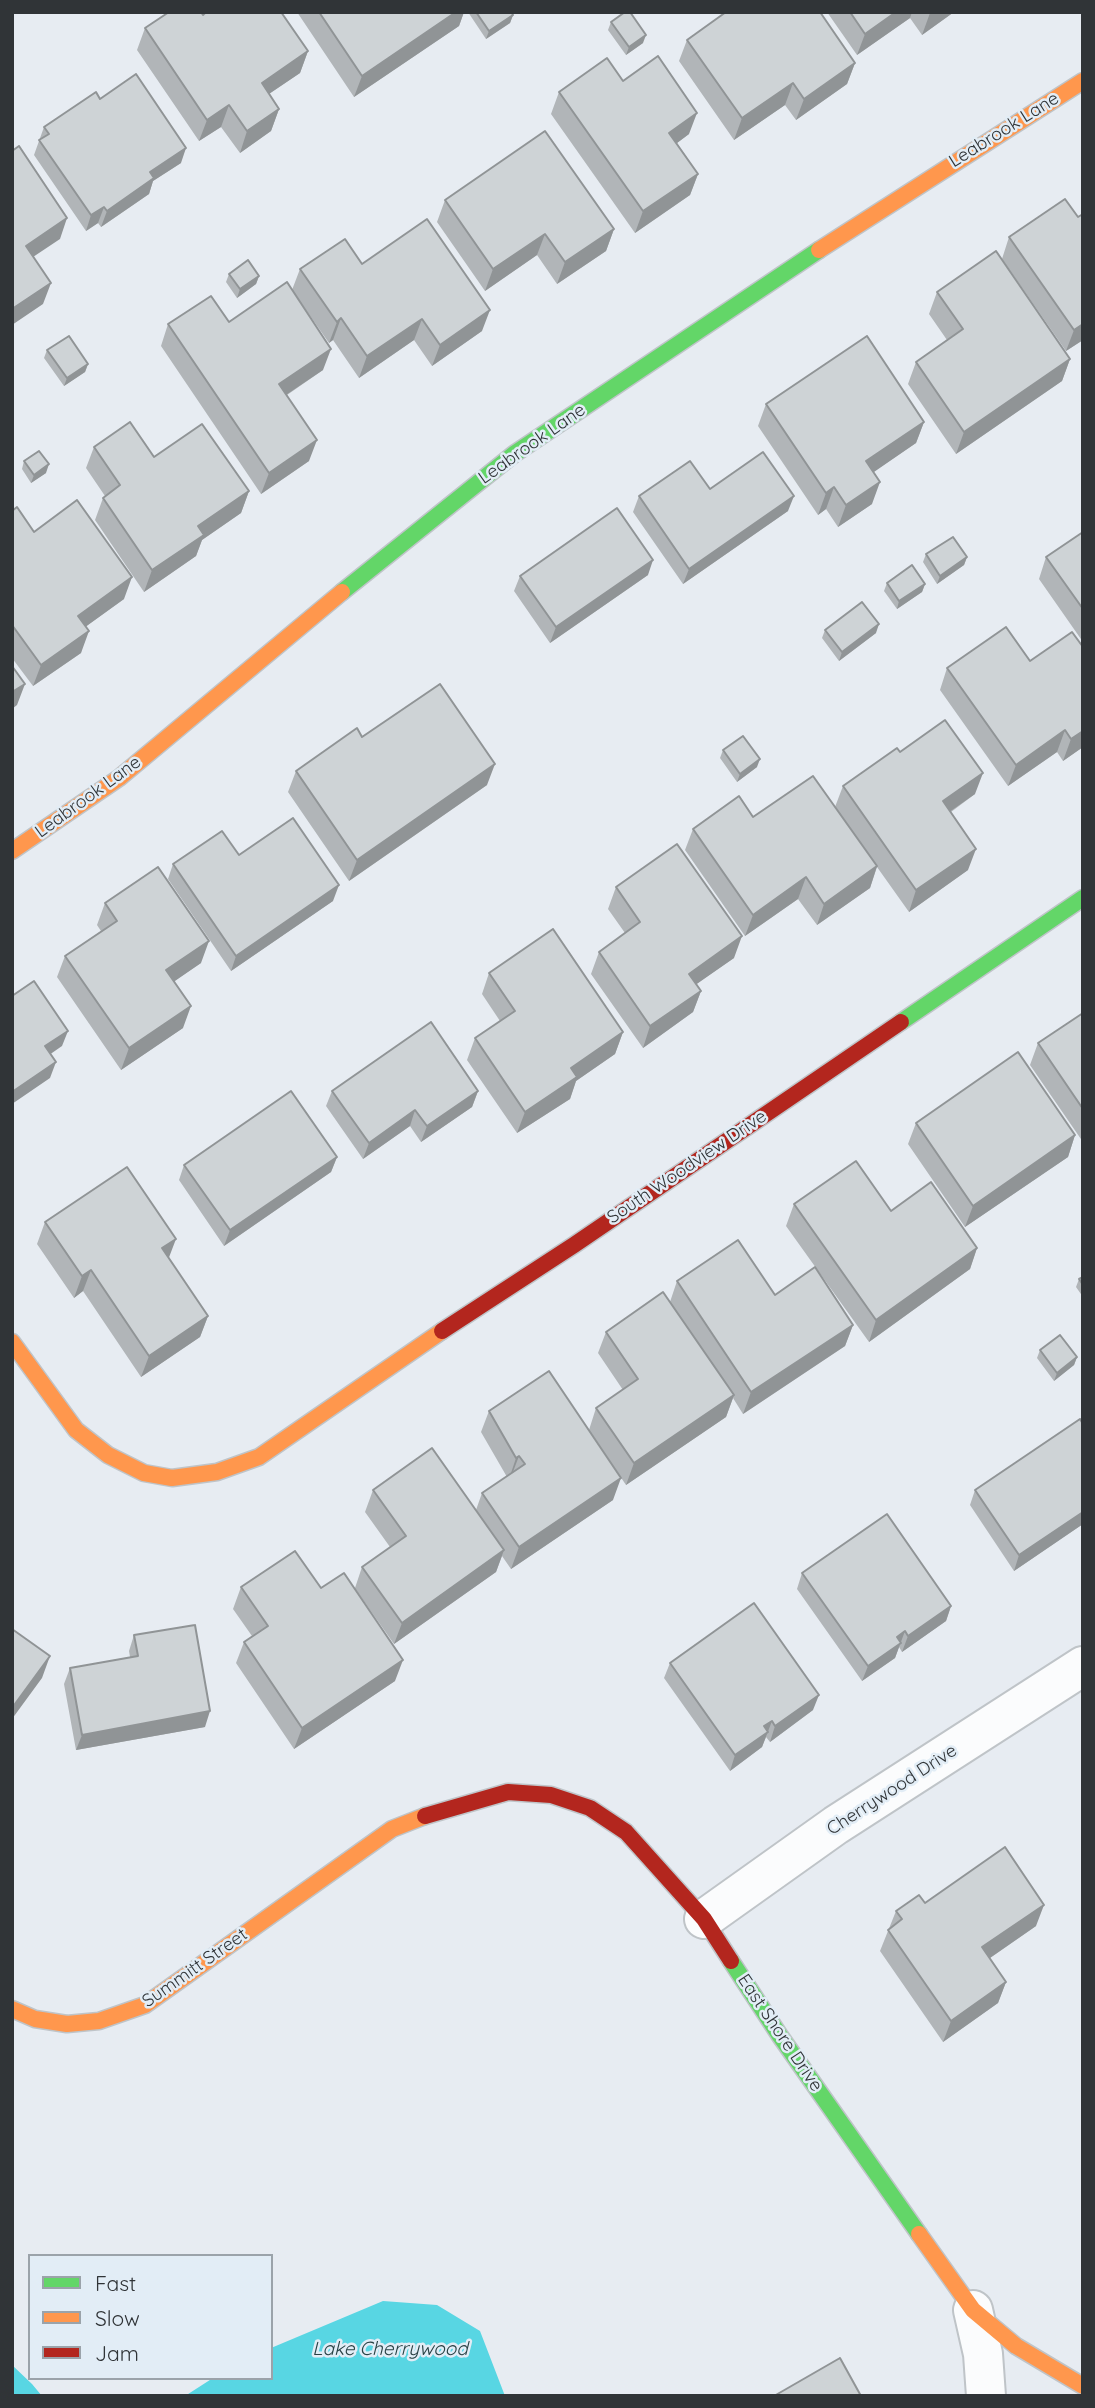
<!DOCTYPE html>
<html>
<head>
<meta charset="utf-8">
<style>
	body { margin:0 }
	#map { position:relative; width:1095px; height:2408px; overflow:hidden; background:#e7ecf2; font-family:Quicksand,sans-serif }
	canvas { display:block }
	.frame { position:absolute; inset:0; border:14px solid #303437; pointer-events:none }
	.legend { position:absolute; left:28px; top:2254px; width:245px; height:126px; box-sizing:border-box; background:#e2edf6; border:2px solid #9ba3aa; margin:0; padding:9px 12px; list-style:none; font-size:21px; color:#303437 }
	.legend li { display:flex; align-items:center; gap:14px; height:35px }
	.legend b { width:35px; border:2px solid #9ba3aa }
</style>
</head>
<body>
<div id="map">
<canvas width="1095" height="2408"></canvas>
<div class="frame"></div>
<ul class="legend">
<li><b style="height:9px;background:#63d668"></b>Fast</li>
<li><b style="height:9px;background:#ff974d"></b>Slow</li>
<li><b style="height:9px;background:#b3261e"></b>Jam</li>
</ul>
</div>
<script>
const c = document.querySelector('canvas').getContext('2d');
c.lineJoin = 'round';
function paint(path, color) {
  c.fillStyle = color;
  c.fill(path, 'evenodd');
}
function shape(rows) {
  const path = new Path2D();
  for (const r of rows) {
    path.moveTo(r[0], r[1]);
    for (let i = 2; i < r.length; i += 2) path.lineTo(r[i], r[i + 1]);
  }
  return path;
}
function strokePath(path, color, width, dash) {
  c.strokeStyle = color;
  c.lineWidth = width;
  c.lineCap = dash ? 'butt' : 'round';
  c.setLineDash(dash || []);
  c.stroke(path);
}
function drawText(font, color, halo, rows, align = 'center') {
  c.font = font + ' Quicksand,sans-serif';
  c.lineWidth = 5;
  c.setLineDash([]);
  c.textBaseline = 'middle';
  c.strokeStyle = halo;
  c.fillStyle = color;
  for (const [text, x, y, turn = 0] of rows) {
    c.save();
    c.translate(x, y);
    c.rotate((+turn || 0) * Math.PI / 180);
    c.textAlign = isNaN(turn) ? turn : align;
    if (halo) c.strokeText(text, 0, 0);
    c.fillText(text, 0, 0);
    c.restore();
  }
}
paint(shape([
	[383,2301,437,2305,480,2331,505,2396,185,2396,213,2378,271,2378,271,2348],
	[12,2365,32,2384,42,2396,12,2396]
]), '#58d6e3');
const street = shape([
	[704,1919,836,1825,1083,1666],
	[973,2310,983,2354,986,2396]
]);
const fast = shape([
	[342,592,514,454,819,250],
	[901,1022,1083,898],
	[731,1961,780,2036,919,2234]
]);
const slow = shape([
	[819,250,1083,81],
	[12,851,119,778,342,592],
	[12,1342,76,1430,108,1455,144,1473,172,1478,217,1472,259,1457,442,1331],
	[12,2009,35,2019,67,2024,99,2021,145,2005,392,1829,425,1816],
	[919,2234,973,2310,1016,2346,1083,2386]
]);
const jam = shape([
	[442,1331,574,1245,901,1022],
	[425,1816,508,1792,551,1795,590,1808,626,1832,704,1919,731,1961]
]);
strokePath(street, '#bfc4c8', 42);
strokePath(fast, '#bfc4c8', 19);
strokePath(slow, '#bfc4c8', 19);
strokePath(jam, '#bfc4c8', 19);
strokePath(street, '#fbfcfd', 38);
strokePath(fast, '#63d668', 16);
strokePath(slow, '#ff974d', 16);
strokePath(jam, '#b3261e', 16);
paint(shape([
	[297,12,464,12,459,26,354,97],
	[468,12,511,12,513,15,510,23,486,39],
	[827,12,954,12,922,35,910,18,857,55],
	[203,15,308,51,300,73,269,94,279,109,271,131,240,153,221,127,199,141,137,50,145,28],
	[611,22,643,43,626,55,608,30],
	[687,40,855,63,847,84,796,120,785,105,734,140,679,61],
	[623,81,689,134,677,143,698,174,690,195,635,233,551,114,559,92],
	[100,99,181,163,153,181,149,194,101,227,98,223,86,231,34,155,44,127],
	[445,200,614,229,606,251,557,284,537,255,485,291,437,222],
	[1009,237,1083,340,1066,351,1002,259],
	[362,264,482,331,432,366,414,340,359,378,333,340,329,343,299,300,323,370,287,395,309,461,261,494,161,346,168,324,229,322,292,290,300,269],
	[229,274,259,276,256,284,237,298,226,282],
	[937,292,1070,359,1062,381,956,454,908,384,916,362,947,340,929,314],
	[47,350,88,364,85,372,64,386,44,358],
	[766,404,924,422,916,443,873,472,872,504,838,527,826,509,818,515,758,426],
	[94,447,154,457,249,491,241,513,202,540,196,556,144,592,95,520,103,498,105,496,86,468],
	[24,461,46,473,31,483,22,469],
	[710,489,788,511,683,584,633,512,639,496],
	[12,511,34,532,124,599,85,627,81,653,33,686,12,658],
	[1083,532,1083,642,1039,579,1046,557],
	[926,554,967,557,964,565,937,584,923,562],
	[648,575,550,643,514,591,520,576],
	[887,583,925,584,922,592,897,609,884,591],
	[1006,627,1083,747,1063,761,1057,752,1008,786,940,690,947,668],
	[825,630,876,633,839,661,822,638],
	[362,737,487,785,349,881,288,792,296,771],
	[723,750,757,767,737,782,720,758],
	[900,752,975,794,951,812,968,870,909,912,877,867,870,888,817,925,798,899,745,936,685,850,693,829,753,817,835,807,843,786],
	[239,855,333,901,231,971,168,879,173,864],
	[616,887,734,958,696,984,701,991,693,1012,643,1048,591,974,599,952,625,933,608,909],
	[105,903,201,963,174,981,183,1028,121,1070,57,977,65,956,101,931,97,925],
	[489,973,623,1032,615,1054,576,1081,570,1099,517,1133,467,1060,475,1038,500,1021,482,994],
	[1083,1013,1083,1142,1030,1065,1038,1043],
	[332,1091,478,1091,472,1107,421,1142,410,1126,363,1159,326,1106],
	[916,1123,1075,1135,1068,1157,965,1227,908,1144],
	[337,1157,331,1172,224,1246,179,1180,184,1165],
	[794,1204,891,1211,977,1248,970,1269,869,1342,786,1226],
	[45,1222,169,1258,208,1316,200,1337,141,1377,83,1291,74,1298,37,1244],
	[1083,1277,1083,1297,1076,1287,1079,1279],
	[677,1281,775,1295,853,1325,845,1346,743,1414,733,1398,726,1417,626,1485,589,1430,596,1408,623,1390,598,1353,606,1332,670,1302],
	[1040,1350,1077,1357,1074,1365,1054,1381,1037,1358],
	[489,1411,613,1500,511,1569,502,1556,496,1572,394,1644,356,1590,395,1681,294,1749,236,1663,244,1642,252,1636,233,1609,241,1587,355,1588,362,1567,390,1547,365,1512,373,1490,476,1510,482,1493,507,1477,481,1432],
	[1083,1424,1083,1524,1014,1571,970,1505,975,1490],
	[802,1573,951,1606,946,1621,902,1652,899,1647,895,1658,862,1681,797,1589],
	[134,1635,205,1727,76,1750,64,1684,70,1668,130,1657,129,1651],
	[670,1663,813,1710,770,1742,766,1737,762,1747,730,1771,664,1678],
	[925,1903,1036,1926,990,1958,1006,1982,998,2003,943,2042,880,1951,896,1911]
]), '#b1b5b8');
paint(shape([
	[456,12,464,12,459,26,354,97,362,76],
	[896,12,912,12,910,18,857,55,865,34],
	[931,12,954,12,922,35,930,13],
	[513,15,510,23,486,39,489,31],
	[646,35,643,43,626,55,629,47],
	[308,51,300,73,254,104,262,83],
	[855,63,847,84,796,120,804,99],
	[793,83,785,105,734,140,742,118],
	[229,105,221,127,199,141,207,120],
	[279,109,271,131,240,153,247,131],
	[697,113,689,134,661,155,669,133],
	[186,148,181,163,153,181,149,194,101,227,107,211,150,172],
	[698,174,690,195,635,233,643,211],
	[104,207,98,223,86,231,91,215],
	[67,218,60,239,18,267,26,246],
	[614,229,606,251,557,284,565,262],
	[545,234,537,255,485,291,493,269],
	[259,276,256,284,237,298,240,289],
	[51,283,43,304,12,325,12,309],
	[490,310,482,331,432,366,440,345],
	[341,318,333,340,329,343,337,322],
	[422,319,414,340,359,378,367,356],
	[1083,324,1083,340,1066,351,1074,330],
	[331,349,323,370,271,405,279,384],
	[1070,359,1062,381,956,454,964,432],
	[88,364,85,372,64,386,67,378],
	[924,422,916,443,858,483,866,461],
	[317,440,309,461,261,494,269,473],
	[49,464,46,473,31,483,34,475],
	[880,482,872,504,838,527,846,505],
	[834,487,826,509,818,515,826,493],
	[249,491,241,513,202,540,196,556,144,592,152,570,198,526],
	[794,496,788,511,683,584,689,569],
	[967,557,964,565,937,584,940,576],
	[653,560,648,575,550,643,556,627],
	[132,577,124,599,70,638,78,616],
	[925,584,922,592,897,609,899,601],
	[879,624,876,633,839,661,842,652],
	[89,631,81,653,33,686,41,665],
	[25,684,17,705,12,709,12,692],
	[1065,730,1057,752,1008,786,1016,765],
	[1083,731,1083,747,1063,761,1071,739],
	[760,759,757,767,737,782,740,774],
	[495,764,487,785,349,881,357,860],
	[983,773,975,794,935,822,943,801],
	[976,849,968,870,909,912,916,890],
	[877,866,870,888,817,925,824,904],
	[806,877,798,899,745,936,753,915],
	[339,885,333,901,231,971,236,956],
	[742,936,734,958,681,995,689,974],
	[209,941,201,963,159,992,166,970],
	[701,991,693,1012,643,1048,650,1026],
	[191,1006,183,1028,121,1070,129,1048],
	[68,1031,62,1046,39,1062,45,1046],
	[623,1032,615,1054,576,1081,570,1099,517,1133,525,1112,571,1068],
	[56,1062,50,1078,12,1104,12,1092],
	[478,1091,472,1107,421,1142,427,1126],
	[415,1110,410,1126,363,1159,369,1143],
	[1075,1135,1068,1157,965,1227,973,1206],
	[337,1157,331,1172,224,1246,230,1230],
	[176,1239,168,1260,162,1248],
	[977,1248,970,1269,869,1342,876,1320],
	[91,1270,83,1291,74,1298,82,1276],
	[208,1316,200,1337,141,1377,149,1356],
	[853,1325,845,1346,743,1414,751,1392],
	[1077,1357,1074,1365,1054,1381,1057,1373],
	[734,1395,726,1417,626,1485,634,1463],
	[519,1456,511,1477,509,1479,516,1458],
	[621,1478,613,1500,511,1569,519,1547],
	[1083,1512,1083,1524,1014,1571,1019,1555],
	[504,1550,496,1572,394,1644,402,1623],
	[951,1606,946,1621,902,1652,908,1636],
	[905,1631,895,1658,862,1681,868,1666,897,1637],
	[50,1656,42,1678,12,1719,12,1708],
	[403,1660,395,1681,294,1749,302,1728],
	[819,1695,813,1710,770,1742,775,1726],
	[210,1711,205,1727,76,1750,82,1735],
	[772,1721,762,1747,730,1771,735,1755,764,1726],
	[1044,1905,1036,1926,974,1969,982,1947],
	[1006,1982,998,2003,943,2042,951,2021]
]), '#909496');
const building = shape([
	[169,12,201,12,203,15,206,12,281,12,308,51,262,83,279,109,247,131,229,105,207,120,145,28,169,12],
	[319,12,456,12,362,76,319,12],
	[476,12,511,12,513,15,489,31,476,12],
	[625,12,630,12,646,35,629,47,611,22,625,12],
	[726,12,820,12,855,63,804,99,793,83,742,118,687,40,726,12],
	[850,12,896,12,865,34,850,12],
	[658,56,697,113,669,133,698,174,643,211,559,92,607,58,623,81,658,56],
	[136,74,186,148,150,172,154,178,107,211,104,207,91,215,39,140,49,134,44,127,96,92,100,99,136,74],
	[545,131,614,229,565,262,545,234,493,269,445,200,545,131],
	[19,146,67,218,26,246,51,283,12,309,12,151,19,146],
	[1065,199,1078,217,1083,214,1083,324,1074,330,1009,237,1065,199],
	[427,219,490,310,440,345,422,319,367,356,341,318,337,322,300,269,345,239,362,264,427,219],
	[996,251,1070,359,964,432,916,362,963,329,937,292,996,251],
	[248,260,259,276,240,289,229,274,248,260],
	[287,282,331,349,279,384,317,440,269,473,168,324,211,296,229,322,287,282],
	[69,336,88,364,67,378,47,350,69,336],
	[867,336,924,422,866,461,880,482,846,505,834,487,826,493,766,404,867,336],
	[130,422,154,457,202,424,249,491,198,526,204,535,152,570,103,498,120,485,94,447,130,422],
	[39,451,49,464,34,475,24,461,39,451],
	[763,452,794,496,689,569,639,496,690,461,710,489,763,452],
	[77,500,132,577,78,616,89,631,41,665,12,625,12,511,17,507,34,532,77,500],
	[617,508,653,560,556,627,520,576,617,508],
	[1083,532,1083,609,1046,557,1083,532],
	[953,537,967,557,940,576,926,554,953,537],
	[912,565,925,584,899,601,887,583,912,565],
	[862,602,879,624,842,652,825,630,862,602],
	[1006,627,1030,661,1072,632,1083,647,1083,731,1071,739,1065,730,1016,765,947,668,1006,627],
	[12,666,25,684,12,692,12,666],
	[440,684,495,764,357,860,296,771,357,728,362,737,440,684],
	[945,720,983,773,943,801,976,849,916,890,843,786,897,748,900,752,945,720],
	[743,736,760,759,740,774,723,750,743,736],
	[813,776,877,866,824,904,806,877,753,915,693,829,739,796,753,817,813,776],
	[293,818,339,885,236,956,173,864,222,831,239,855,293,818],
	[677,844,742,936,689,974,701,991,650,1026,599,952,640,922,616,887,677,844],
	[158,867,209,941,166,970,191,1006,129,1048,65,956,117,921,105,903,158,867],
	[553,929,623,1032,571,1068,577,1077,525,1112,475,1038,515,1011,489,973,553,929],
	[34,981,68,1031,45,1046,56,1062,12,1092,12,996,34,981],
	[1083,1013,1083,1109,1038,1043,1083,1013],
	[431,1022,478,1091,427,1126,415,1110,369,1143,332,1091,431,1022],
	[1018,1052,1075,1135,973,1206,916,1123,1018,1052],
	[291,1091,337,1157,230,1230,184,1165,291,1091],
	[856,1161,891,1211,931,1182,977,1248,876,1320,794,1204,856,1161],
	[127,1167,176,1239,162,1248,208,1316,149,1356,91,1270,82,1276,45,1222,127,1167],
	[738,1240,775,1295,815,1267,853,1325,751,1392,677,1281,738,1240],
	[1083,1277,1083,1285,1079,1279,1083,1277],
	[663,1292,734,1395,634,1463,596,1408,638,1379,606,1332,663,1292],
	[1060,1335,1077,1357,1057,1373,1040,1350,1060,1335],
	[549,1371,621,1478,519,1547,482,1493,525,1464,519,1456,516,1458,489,1411,549,1371],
	[1080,1419,1083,1424,1083,1512,1019,1555,975,1490,1080,1419],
	[432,1448,504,1550,402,1623,362,1567,406,1536,373,1490,432,1448],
	[887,1514,951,1606,908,1636,905,1631,897,1637,901,1643,868,1666,802,1573,887,1514],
	[295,1551,321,1588,344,1573,403,1660,302,1728,244,1642,268,1626,241,1587,295,1551],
	[754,1603,819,1695,775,1726,772,1721,764,1726,768,1732,735,1755,670,1663,754,1603],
	[195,1625,210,1711,82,1735,70,1668,138,1656,134,1635,195,1625],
	[12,1629,50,1656,12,1708,12,1629],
	[1005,1847,1044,1905,982,1947,1006,1982,951,2021,888,1930,902,1919,896,1911,919,1895,925,1903,1005,1847],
	[840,2358,861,2396,774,2396,840,2358]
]);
paint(building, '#ced3d6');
strokePath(building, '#909496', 2);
drawText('18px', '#303437', '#e2edf6', [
	["Leabrook Lane",1004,130,-32],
	["Leabrook Lane",532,444,-35],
	["Leabrook Lane",88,797,-36],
	["South Woodview Drive",687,1167,-34],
	["Cherrywood Drive",892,1790,-33],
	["Summitt Street",195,1968,-35],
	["East Shore Drive",780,2033,56]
]);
drawText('italic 19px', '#284144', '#e2edf6', [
	["Lake Cherrywood",390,2349]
]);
</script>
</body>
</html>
